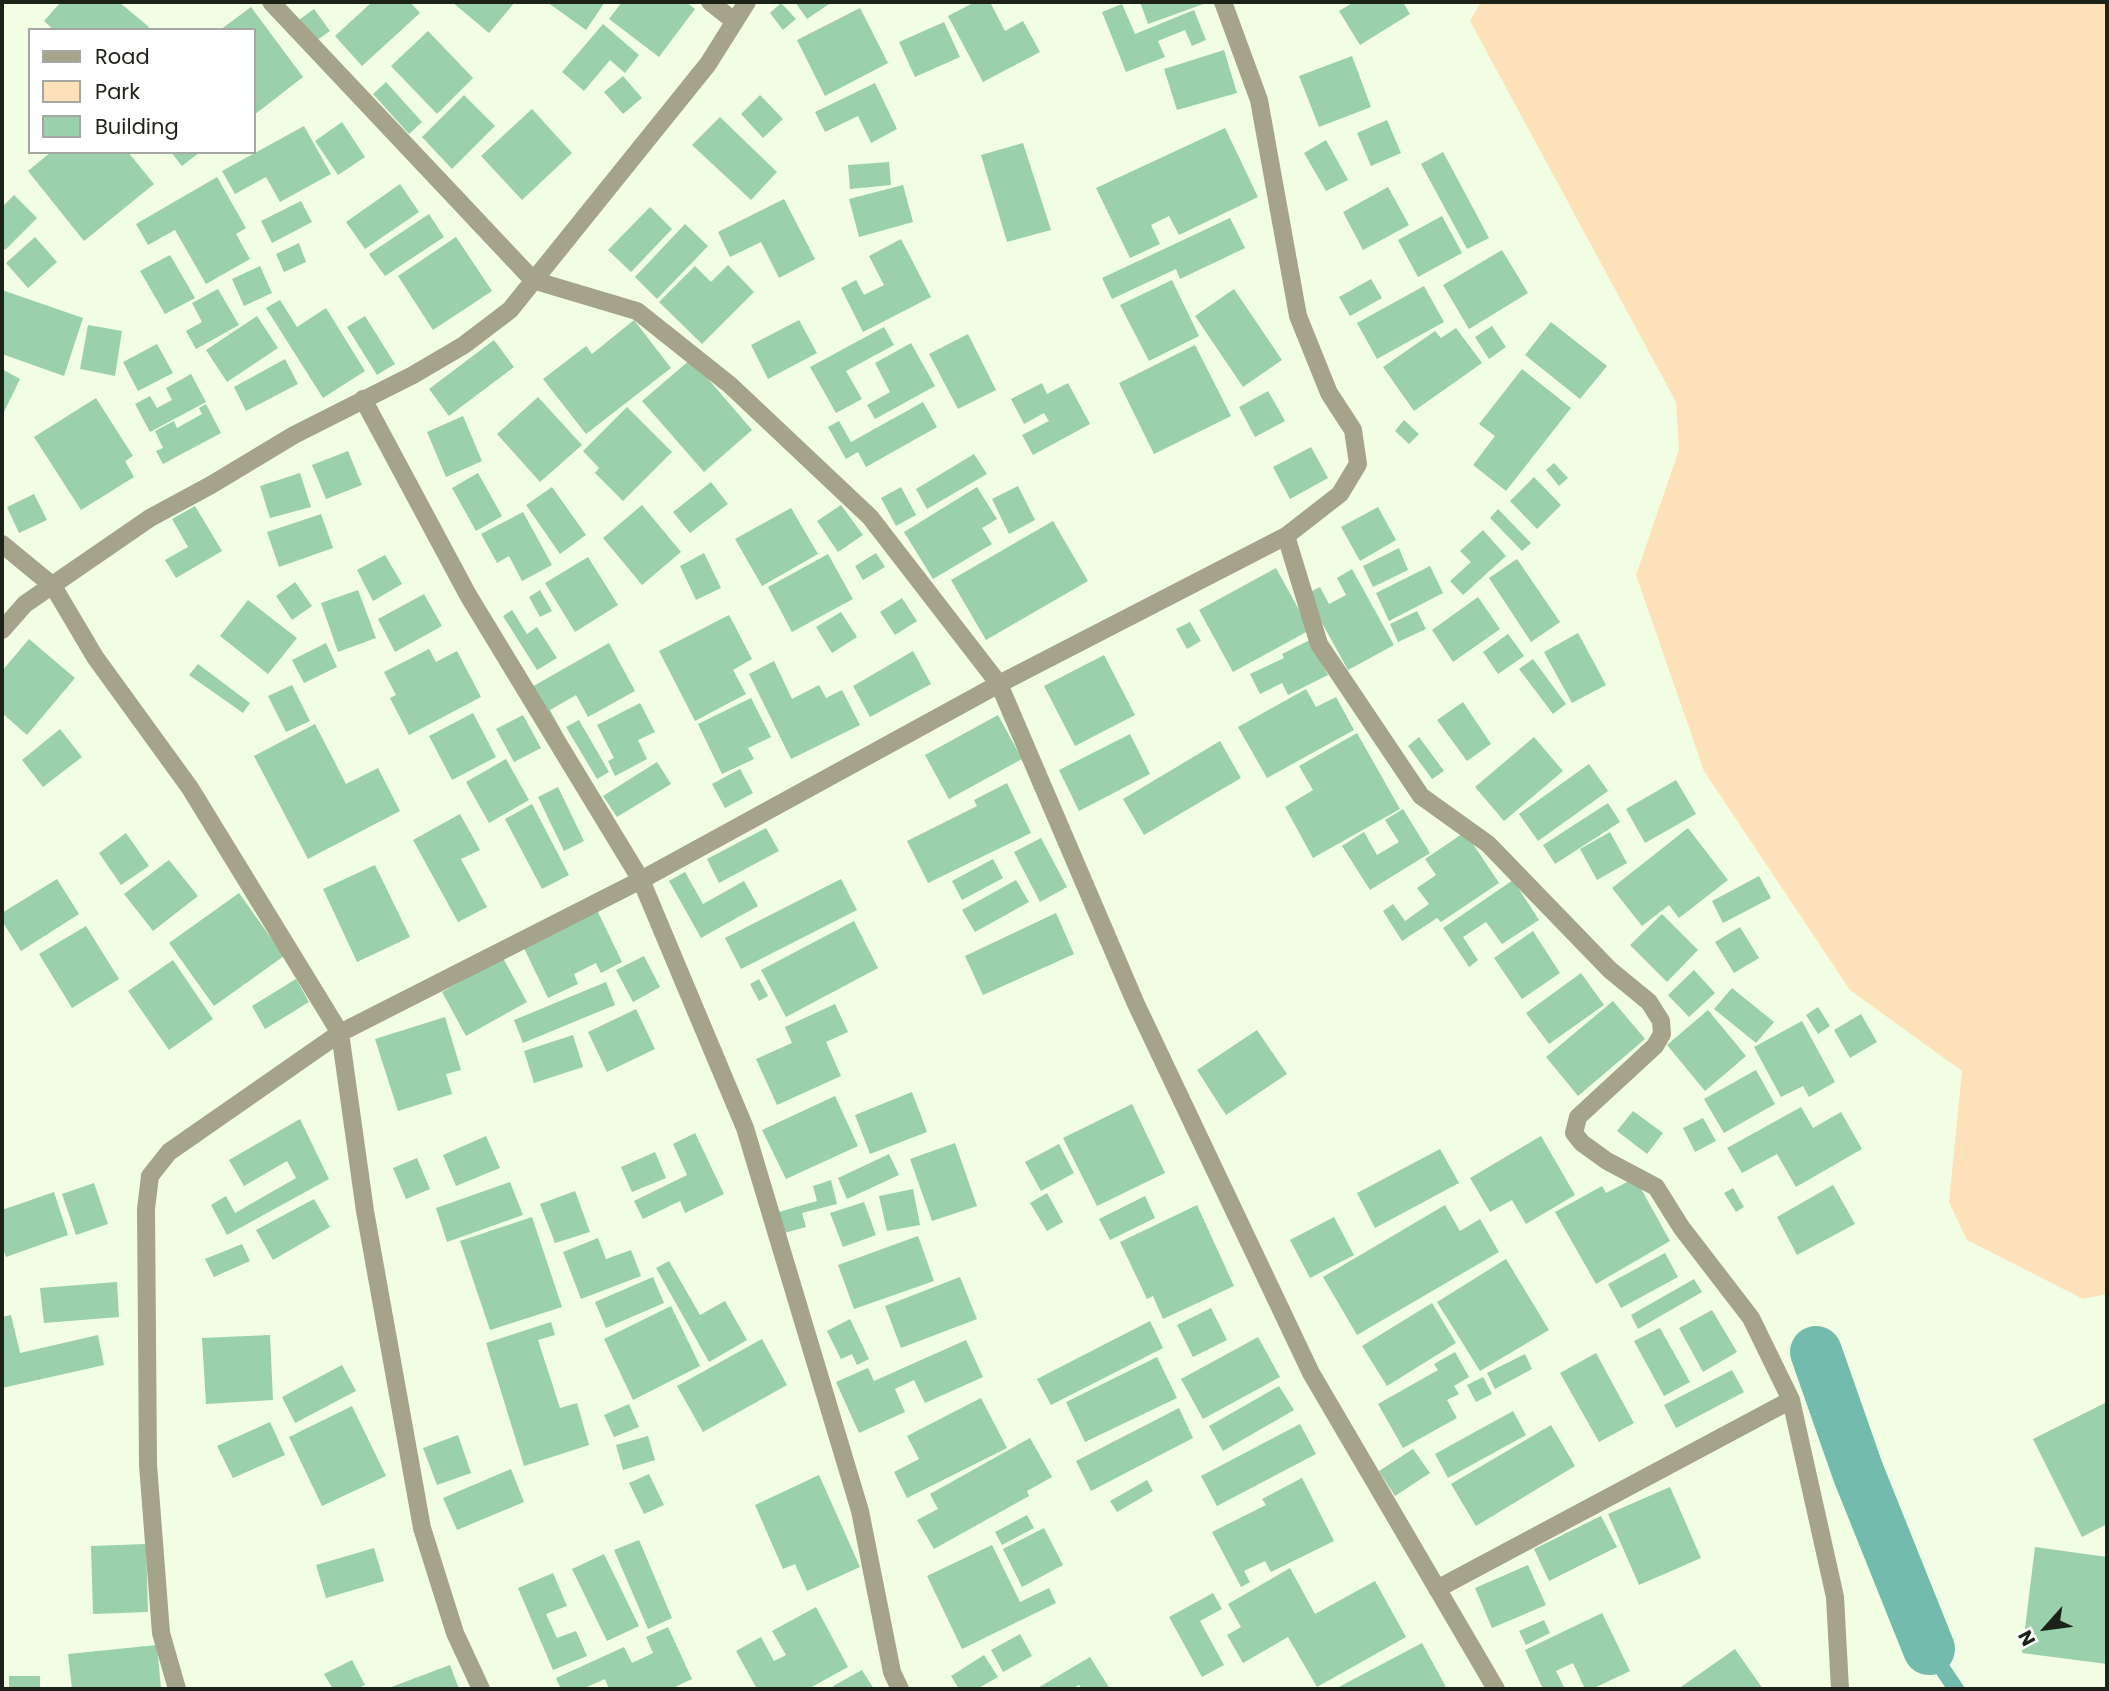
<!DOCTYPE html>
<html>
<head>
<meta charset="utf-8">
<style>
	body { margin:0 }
	#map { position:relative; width:2109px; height:1691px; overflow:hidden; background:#f1fee4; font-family:Poppins,sans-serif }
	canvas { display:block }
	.frame { position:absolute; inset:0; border:4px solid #1d2218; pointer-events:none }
	.legend { position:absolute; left:28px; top:28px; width:228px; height:126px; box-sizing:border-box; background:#fff; border:2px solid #a5a7a3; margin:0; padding:9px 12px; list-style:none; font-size:21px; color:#1d2218 }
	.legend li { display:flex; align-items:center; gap:14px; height:35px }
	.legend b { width:35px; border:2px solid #a5a7a3 }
	.north { position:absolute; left:2011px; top:1593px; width:70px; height:70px; -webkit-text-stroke:5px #fff; paint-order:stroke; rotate:242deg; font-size:19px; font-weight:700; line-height:28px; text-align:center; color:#1d2218 }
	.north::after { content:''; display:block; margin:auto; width:24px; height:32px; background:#1d2218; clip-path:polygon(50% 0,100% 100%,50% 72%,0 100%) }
</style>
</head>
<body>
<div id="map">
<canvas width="2109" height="1691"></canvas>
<div class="frame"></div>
<ul class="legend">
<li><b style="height:9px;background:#a5a38a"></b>Road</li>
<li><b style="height:19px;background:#fde1b8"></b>Park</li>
<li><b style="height:19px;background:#9ad0ab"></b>Building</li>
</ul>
<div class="north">N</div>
</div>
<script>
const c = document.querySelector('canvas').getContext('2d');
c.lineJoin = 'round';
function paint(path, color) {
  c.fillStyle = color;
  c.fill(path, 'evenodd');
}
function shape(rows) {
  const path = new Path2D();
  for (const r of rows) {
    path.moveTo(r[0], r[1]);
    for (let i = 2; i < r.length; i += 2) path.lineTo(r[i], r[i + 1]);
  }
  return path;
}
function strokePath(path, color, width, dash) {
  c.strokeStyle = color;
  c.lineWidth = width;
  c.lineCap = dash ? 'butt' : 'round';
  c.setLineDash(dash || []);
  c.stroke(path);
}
paint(shape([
	[1481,2,2107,2,2107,1294,2083,1299,1967,1240,1949,1202,1962,1071,1850,990,1704,771,1636,575,1679,450,1676,402,1470,21]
]), '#fde1b8');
strokePath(shape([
	[1929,1649,1956,1689]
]), '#73bcad', 16);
strokePath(shape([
	[1816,1352,1858,1472,1929,1649]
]), '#73bcad', 52);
paint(shape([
	[61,2,119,2,149,27,147,30,54,30,44,21],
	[372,2,410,2,420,13,362,66,335,36],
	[452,2,515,2,489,33],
	[547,2,605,2,586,30],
	[622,2,686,2,695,9,659,57,609,19],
	[795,2,832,2,807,19],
	[975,2,990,2,1005,31,1023,21,1040,52,983,82,948,16],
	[1140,2,1209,2,1148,24],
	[1354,2,1403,2,1410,14,1360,45,1339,11],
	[781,3,796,19,783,30,770,13],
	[1122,4,1135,34,1194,10,1206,40,1192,46,1185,30,1158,41,1165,57,1126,72,1102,12],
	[251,7,303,77,254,115,254,30,220,30],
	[860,8,888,63,825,96,797,40],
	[314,9,330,31,313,43,296,22],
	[944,22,960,57,915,77,899,42],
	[603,24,639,55,625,73,610,60,584,91,562,72],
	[428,31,473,78,437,114,391,66],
	[1224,50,1237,93,1177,110,1164,69],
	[1352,56,1371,107,1319,127,1299,76],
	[623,76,642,98,623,114,604,92],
	[386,82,422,122,409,134,373,94],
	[875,83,897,129,871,143,858,116,825,132,815,112],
	[464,95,495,126,452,169,422,137],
	[760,95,783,119,763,138,741,114],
	[532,109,572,153,522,200,481,156],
	[720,117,777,172,751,200,692,145],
	[1387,120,1401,153,1371,166,1357,133],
	[342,122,365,157,338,175,315,141],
	[304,126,331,174,280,202,266,177,235,194,222,171],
	[1225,128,1258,197,1179,235,1169,216,1151,225,1160,244,1130,258,1096,188],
	[1326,140,1348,180,1326,191,1304,153],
	[1023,143,1051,230,1007,242,981,155],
	[51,152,128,152,154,184,84,241,28,171],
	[171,152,200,152,182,166],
	[1443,152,1489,238,1467,249,1421,164],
	[889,162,891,185,850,189,848,165],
	[217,177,246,228,236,234,250,259,206,284,175,230,148,245,136,224],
	[400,184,419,212,365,249,346,222],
	[903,185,913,222,859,237,849,199],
	[1388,187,1409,225,1363,250,1343,212],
	[14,195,37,218,5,250,2,247,2,207],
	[784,199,815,259,779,278,761,242,730,257,718,232],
	[301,201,312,222,272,243,261,221],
	[650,207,672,229,631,272,608,250],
	[429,214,444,237,385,276,369,254],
	[1442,216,1462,253,1418,277,1398,240],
	[1230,218,1245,248,1180,279,1176,269,1112,299,1102,278],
	[685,224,708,246,657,299,635,277],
	[35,237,57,262,28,288,6,263],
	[456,237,492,291,433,330,398,276],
	[901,239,931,297,863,332,841,288,856,280,864,295,884,285,869,256],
	[299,243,306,262,284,272,276,254],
	[1502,250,1528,293,1469,329,1443,285],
	[170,255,195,298,165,314,140,271],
	[728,265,754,292,702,344,659,302,695,266,711,282],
	[260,266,272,293,244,306,232,279],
	[1371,279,1382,298,1350,316,1339,297],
	[1172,280,1199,336,1149,361,1120,305],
	[1424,286,1444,322,1377,359,1357,323],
	[218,289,239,325,196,349,186,331,202,322,192,303],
	[1234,289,1282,360,1243,387,1195,316],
	[2,290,83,318,64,376,2,354],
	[280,300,297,327,326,308,365,371,323,398,266,308],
	[257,316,278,348,227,382,206,350],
	[365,316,395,364,377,375,347,327],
	[634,320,671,368,586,434,543,379,586,346,592,354],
	[799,320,817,353,768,379,751,345],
	[1551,322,1607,366,1580,399,1525,355],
	[88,325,122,331,115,376,80,369],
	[1492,326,1506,347,1489,359,1475,337],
	[884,327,894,345,846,371,862,399,836,413,810,367],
	[1456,328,1482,363,1414,411,1383,367,1435,331,1441,338],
	[968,334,996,390,958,409,929,354],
	[494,340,514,367,449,416,429,389],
	[911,343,935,386,875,419,867,405,890,392,875,363],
	[157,344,173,373,138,391,123,362],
	[1195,345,1231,416,1154,454,1119,383],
	[285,359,298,384,246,411,234,387],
	[691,359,752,430,704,472,642,401],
	[2,369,20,379,2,416],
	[1522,369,1571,408,1506,491,1473,465,1495,436,1479,424],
	[191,374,206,402,150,432,135,404,150,396,157,408,172,400,166,388],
	[1042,383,1047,394,1068,383,1090,424,1033,455,1022,435,1049,421,1044,413,1024,424,1011,399],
	[1268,391,1285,421,1255,437,1239,407],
	[538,397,582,445,540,482,497,434],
	[96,398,133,456,125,461,134,477,81,510,34,437],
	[923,402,937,427,866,467,858,452,846,459,828,427,839,421,851,442],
	[206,404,221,433,163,464,156,451,163,448,155,431,174,421,177,428,202,414,199,408],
	[627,407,672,452,623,501,595,473,599,468,583,451],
	[463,416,482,461,446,477,427,432],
	[1404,420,1419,434,1409,444,1395,431],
	[1311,447,1328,478,1290,499,1273,467],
	[348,451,362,485,326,499,312,465],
	[974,454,987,474,927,509,916,489],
	[1554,463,1568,478,1559,486,1546,470],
	[300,473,311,507,270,518,260,486],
	[478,473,502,516,476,531,452,488],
	[1534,477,1561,505,1537,529,1510,501],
	[711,482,728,504,690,533,673,512],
	[1018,486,1035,520,1009,534,992,499],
	[552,487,586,535,560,554,526,505],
	[901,487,916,515,896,526,881,498],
	[977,487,997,519,982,528,992,544,933,579,904,532],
	[34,494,47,520,19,533,7,507],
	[642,505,681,552,642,585,603,538],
	[841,505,863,535,838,552,817,521],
	[195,506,222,551,176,578,165,560,188,547,172,519],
	[1378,507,1396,540,1360,561,1341,527],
	[791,508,818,554,762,586,735,539],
	[1498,509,1531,543,1522,551,1490,518],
	[523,512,552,565,522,581,509,556,497,563,481,534],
	[321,514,333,548,279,567,267,532],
	[1053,521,1088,581,986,640,951,580],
	[1483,530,1506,556,1463,595,1450,581,1471,562,1460,551],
	[1399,548,1408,570,1373,587,1363,566],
	[704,553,721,588,696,600,680,566],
	[876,553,885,567,863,580,855,566],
	[828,554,853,599,792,632,768,587],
	[385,555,402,584,373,601,357,570],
	[588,557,618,605,575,632,545,583],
	[1517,559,1560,622,1531,642,1489,578],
	[1430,566,1443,593,1389,621,1376,593],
	[1276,568,1310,630,1233,672,1199,610],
	[1352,569,1394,645,1348,670,1306,594,1320,587,1329,604,1346,595,1337,578],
	[295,582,312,606,292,620,276,596],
	[358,590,376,638,338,652,321,603],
	[540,590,552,611,540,617,529,597],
	[424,594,442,626,395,652,378,619],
	[1478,597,1500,629,1453,662,1432,630],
	[902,598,917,621,895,635,880,612],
	[248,600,297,638,268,674,220,636],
	[512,610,527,634,537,627,557,658,537,670,503,616],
	[1417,611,1426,629,1398,642,1390,624],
	[841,612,857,637,832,653,816,627],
	[729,615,752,659,733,670,746,694,695,721,659,651],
	[1190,622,1201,641,1187,649,1176,629],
	[1578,633,1606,685,1572,703,1544,652],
	[1508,634,1524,656,1498,674,1483,652],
	[29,639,75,678,27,735,2,713,2,671],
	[1310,640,1328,675,1288,695,1282,683,1260,694,1250,674,1284,658,1282,654],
	[326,643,337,667,304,683,292,660],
	[609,643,635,691,588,717,576,695,550,710,562,732,557,735,530,688],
	[429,649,436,662,457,651,481,697,409,735,390,698,396,695,384,672],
	[913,651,931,684,870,717,853,686],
	[1104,655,1135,715,1075,746,1044,686],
	[1533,659,1566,704,1553,714,1519,669],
	[774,661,792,699,819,685,826,698,842,690,860,725,791,759,749,674],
	[198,664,250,703,243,713,189,675],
	[292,685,310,721,286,732,268,696],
	[1306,689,1316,707,1336,697,1354,730,1267,778,1238,727],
	[751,698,771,737,748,748,754,759,722,774,698,724],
	[1463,702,1491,744,1467,761,1437,720],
	[640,703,655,732,638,740,647,759,615,776,608,761,614,758,597,725],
	[473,713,496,757,452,780,429,736],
	[523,715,541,748,514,762,496,729],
	[998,715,1022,759,949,799,925,755],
	[579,720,609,772,597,779,566,727],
	[315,724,346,784,378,768,400,811,308,859,254,756],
	[60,729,82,757,43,787,22,760],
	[1357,733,1400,809,1313,858,1285,807,1313,790,1299,766],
	[1130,734,1150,774,1079,811,1059,770],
	[1419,737,1444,771,1432,779,1408,746],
	[1534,737,1563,771,1504,821,1475,787],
	[1220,741,1241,778,1144,835,1123,799],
	[506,759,529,800,489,823,466,782],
	[657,762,671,784,617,817,603,796],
	[1589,764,1608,791,1538,841,1519,814],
	[740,769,753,793,725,808,712,784],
	[1676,780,1696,814,1645,843,1626,809],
	[1007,783,1031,833,928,883,907,841,977,806,974,800],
	[558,787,584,841,564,851,538,797],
	[1608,803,1620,822,1555,864,1543,845],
	[532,804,569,875,542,889,505,819],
	[1403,809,1430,853,1370,890,1342,846,1364,832,1377,855,1399,842,1385,820],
	[460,814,480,850,461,859,487,907,458,922,413,840],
	[766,828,779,851,719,883,707,859],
	[1688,828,1728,880,1679,918,1669,905,1642,926,1612,888],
	[1465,832,1499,883,1441,922,1437,918,1402,941,1383,911,1393,904,1405,921,1429,904,1417,888,1436,875,1425,859],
	[1610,832,1627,863,1597,880,1580,849],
	[126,833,149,866,121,885,99,853],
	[1041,838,1067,887,1040,902,1014,852],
	[993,859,1003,878,962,900,952,881],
	[169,860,198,896,153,931,124,894],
	[375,865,410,937,357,962,323,889],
	[685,872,703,904,744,881,758,906,701,938,669,881],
	[1759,876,1771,898,1723,923,1712,901],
	[57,879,79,914,21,951,2,921,2,913],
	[841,879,857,910,741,969,725,938],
	[1016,880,1029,902,975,932,962,910],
	[1513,880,1539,920,1502,944,1486,922,1463,937,1478,960,1469,967,1443,928],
	[239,893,284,956,214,1006,169,943],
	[596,908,622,962,601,973,596,963,574,974,578,984,548,998,522,944],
	[1056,913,1074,954,983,995,965,956],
	[1662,914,1698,950,1667,982,1630,945],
	[854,921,878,968,786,1017,761,970],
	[86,926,119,979,72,1008,39,954],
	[1740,927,1759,958,1734,973,1715,942],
	[1533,931,1560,973,1522,999,1494,958],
	[644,956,660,987,633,1002,616,970],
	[503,958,527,1002,466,1036,442,992],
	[173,960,213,1019,169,1050,128,991],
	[1694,970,1715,993,1689,1017,1668,995],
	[1581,973,1604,1005,1549,1044,1526,1013],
	[296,979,309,1002,265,1029,252,1006],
	[759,979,768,996,759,1001,750,984],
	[606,982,615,1005,523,1043,514,1020],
	[1732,988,1774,1022,1756,1043,1714,1009],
	[1613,1001,1645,1039,1578,1096,1546,1057],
	[835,1004,848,1032,826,1042,841,1076,777,1105,756,1059,792,1043,785,1027],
	[1818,1007,1830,1026,1818,1034,1806,1015],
	[636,1009,655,1049,607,1072,588,1032],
	[1708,1010,1746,1056,1705,1091,1667,1045],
	[1861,1014,1877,1042,1850,1058,1834,1030],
	[445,1017,461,1070,446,1074,452,1094,398,1111,375,1039],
	[1802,1021,1835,1082,1809,1097,1803,1086,1781,1097,1754,1047],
	[1257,1030,1287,1074,1226,1115,1197,1070],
	[573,1035,583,1067,534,1083,524,1051],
	[1756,1070,1775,1104,1724,1133,1704,1099],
	[912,1092,927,1132,870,1154,855,1115],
	[835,1096,858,1146,786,1179,762,1130],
	[1132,1104,1165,1173,1097,1206,1063,1138],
	[1801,1107,1813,1128,1841,1112,1862,1149,1796,1187,1777,1154,1742,1173,1727,1148],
	[1633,1111,1663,1133,1647,1154,1617,1131],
	[1703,1118,1716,1141,1695,1152,1683,1128],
	[300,1119,329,1179,227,1235,211,1205,226,1196,235,1213,296,1178,287,1161,244,1186,229,1160],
	[695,1133,724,1194,685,1213,680,1201,643,1219,634,1201,687,1175,673,1144],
	[486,1136,500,1168,456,1186,443,1155],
	[1541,1136,1575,1195,1526,1224,1512,1200,1490,1212,1470,1178],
	[955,1143,977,1206,932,1221,910,1159],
	[1059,1144,1074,1173,1041,1191,1025,1162],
	[1440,1149,1459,1183,1375,1228,1357,1193],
	[655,1152,666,1178,632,1192,621,1167],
	[889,1154,899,1175,847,1199,838,1178],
	[417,1158,430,1189,406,1199,393,1168],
	[1635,1178,1670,1241,1596,1284,1555,1212,1602,1186,1606,1193],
	[831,1180,837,1204,802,1213,806,1227,781,1234,775,1213,817,1201,813,1186],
	[510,1182,523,1215,447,1242,436,1208],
	[94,1183,108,1224,76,1235,62,1194],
	[1833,1185,1855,1224,1797,1255,1777,1217],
	[1733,1188,1744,1207,1736,1212,1724,1193],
	[913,1189,920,1225,887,1231,879,1196],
	[575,1191,590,1232,555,1243,540,1204],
	[54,1192,68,1235,6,1257,2,1246,2,1210],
	[1047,1193,1063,1222,1047,1231,1030,1203],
	[1145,1196,1155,1218,1110,1240,1099,1219],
	[314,1199,330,1227,273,1260,256,1230],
	[864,1202,876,1235,843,1247,830,1213],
	[1197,1205,1234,1286,1163,1319,1153,1296,1147,1299,1120,1242],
	[1445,1205,1460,1231,1480,1219,1499,1252,1357,1335,1323,1277],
	[532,1217,562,1307,490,1330,460,1241],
	[1334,1217,1354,1255,1310,1278,1290,1240],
	[918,1236,934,1281,854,1309,838,1265],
	[598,1238,606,1259,631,1250,641,1276,581,1299,563,1252],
	[242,1244,250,1261,214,1277,205,1259],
	[1665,1253,1678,1277,1621,1308,1608,1284],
	[1506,1259,1549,1330,1480,1371,1437,1302],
	[669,1261,700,1315,725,1301,747,1340,709,1362,656,1268],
	[653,1277,664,1303,606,1328,595,1302],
	[960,1277,977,1319,901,1348,885,1306],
	[1694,1279,1702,1292,1638,1329,1631,1315],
	[117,1282,119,1317,44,1323,40,1288],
	[1432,1303,1456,1343,1387,1386,1362,1346],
	[671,1306,700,1366,633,1400,604,1339],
	[1211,1308,1227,1340,1193,1357,1177,1325],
	[1712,1310,1737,1352,1703,1372,1679,1328],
	[11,1315,20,1353,98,1335,104,1365,2,1388,2,1317],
	[850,1319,869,1359,857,1365,852,1354,841,1359,827,1331],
	[1150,1321,1163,1348,1051,1405,1037,1379],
	[551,1322,555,1335,538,1340,560,1408,577,1403,589,1445,524,1466,486,1343],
	[1660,1328,1690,1382,1664,1396,1634,1341],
	[270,1335,273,1400,206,1404,202,1338],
	[1258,1337,1280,1377,1203,1419,1181,1379],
	[762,1339,787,1385,703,1432,677,1386],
	[966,1340,983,1377,925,1403,914,1380,895,1389,905,1412,859,1433,836,1382,868,1368,874,1381],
	[1455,1352,1469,1377,1454,1386,1459,1394,1447,1400,1457,1418,1403,1448,1378,1404,1438,1370,1434,1364],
	[1596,1353,1634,1423,1599,1442,1560,1373],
	[1525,1354,1532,1369,1495,1389,1487,1373],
	[1157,1357,1177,1398,1085,1442,1066,1402],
	[342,1365,356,1391,295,1423,282,1397],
	[1732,1370,1744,1392,1676,1428,1664,1405],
	[1483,1377,1492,1394,1476,1402,1467,1385],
	[1279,1386,1294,1410,1223,1451,1209,1426],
	[981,1398,1007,1448,907,1498,894,1472,919,1459,907,1436],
	[2107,1402,2107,1524,2082,1537,2033,1439],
	[629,1404,639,1427,614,1437,604,1415],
	[352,1406,386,1476,322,1506,289,1437],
	[1179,1408,1193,1438,1091,1491,1076,1461],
	[1513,1411,1526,1435,1448,1478,1435,1454],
	[270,1422,285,1455,233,1478,217,1446],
	[1300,1424,1316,1454,1217,1506,1201,1476],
	[1551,1425,1575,1466,1476,1526,1451,1484],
	[458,1435,471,1473,437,1485,423,1448],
	[648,1436,655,1460,623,1470,616,1445],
	[1030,1438,1052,1477,1027,1491,1029,1496,934,1549,917,1520,938,1509,930,1494],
	[1413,1449,1430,1473,1395,1496,1379,1471],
	[511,1469,524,1502,457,1530,443,1498],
	[649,1474,664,1505,644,1514,629,1483],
	[819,1475,860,1567,807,1591,795,1564,783,1569,755,1505],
	[1302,1478,1334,1541,1271,1572,1265,1561,1244,1571,1250,1582,1241,1587,1212,1532,1266,1505,1262,1499],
	[1147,1480,1153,1491,1117,1512,1110,1501],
	[1670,1487,1701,1558,1639,1585,1608,1514],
	[1027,1515,1034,1528,1002,1545,995,1532],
	[1601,1516,1617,1547,1549,1581,1534,1549],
	[1044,1528,1063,1565,1022,1587,1003,1549],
	[639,1540,672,1618,648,1629,614,1550],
	[146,1544,148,1612,93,1614,91,1546],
	[992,1545,1020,1602,1049,1588,1056,1603,962,1649,927,1576],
	[2035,1547,2107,1557,2107,1664,2022,1653],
	[374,1548,384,1581,326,1598,316,1565],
	[604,1554,639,1626,607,1641,572,1569],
	[1528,1565,1546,1605,1492,1628,1475,1588],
	[1290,1568,1315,1614,1375,1581,1406,1637,1317,1687,1288,1637,1243,1663,1227,1635,1241,1627,1228,1604],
	[553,1573,567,1606,546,1614,557,1638,576,1631,587,1656,553,1670,518,1588],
	[1213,1593,1222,1609,1200,1621,1224,1665,1202,1677,1169,1617],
	[816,1607,848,1667,808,1689,757,1689,736,1651,761,1637,774,1661,786,1655,772,1631],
	[1602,1613,1630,1671,1592,1689,1585,1689,1573,1663,1556,1671,1565,1689,1543,1689,1525,1650],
	[1544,1620,1550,1633,1526,1645,1519,1631],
	[668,1627,692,1679,671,1689,609,1689,605,1679,582,1689,561,1689,556,1678,624,1647,632,1663,653,1653,646,1637],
	[1020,1634,1032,1656,1003,1672,991,1650],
	[1422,1643,1447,1689,1335,1689],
	[157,1645,161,1689,72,1689,68,1654],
	[1735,1649,1763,1689,1678,1689],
	[984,1655,998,1677,977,1689,959,1689,951,1676],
	[1090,1657,1110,1689,1082,1689,1079,1685,1072,1689,1036,1689],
	[352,1660,365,1685,357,1689,333,1689,324,1674],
	[450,1665,459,1689,386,1689],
	[862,1670,874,1689,835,1689,833,1686],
	[9,1676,40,1676,40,1689,9,1689]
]), '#9ad0ab');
strokePath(shape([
	[271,2,533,280,637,311,730,385,870,517,999,684,1136,1004,1311,1373,1496,1689],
	[710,2,734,21],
	[363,399,468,595,641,880,745,1128,860,1511,892,1672,900,1689],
	[1286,536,1319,644,1421,796,1488,844,1610,970,1649,1002,1661,1021,1662,1034,1655,1046,1578,1117,1574,1133,1582,1143,1607,1161,1656,1187,1681,1227,1751,1318,1791,1400,1835,1597,1840,1689],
	[2,544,53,586,95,657,190,788,340,1033,365,1211,422,1528,455,1633,481,1689],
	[2,630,25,604,150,518,211,485,294,435,413,375,464,345,510,310,708,64,747,2],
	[1437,1589,1791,1400],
	[177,1689,161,1633,148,1465,146,1209,150,1176,169,1152,340,1033,641,880,999,684,1286,536,1340,494,1358,464,1353,430,1329,393,1298,316,1259,100,1223,2]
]), '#a5a38a', 18);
</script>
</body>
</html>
